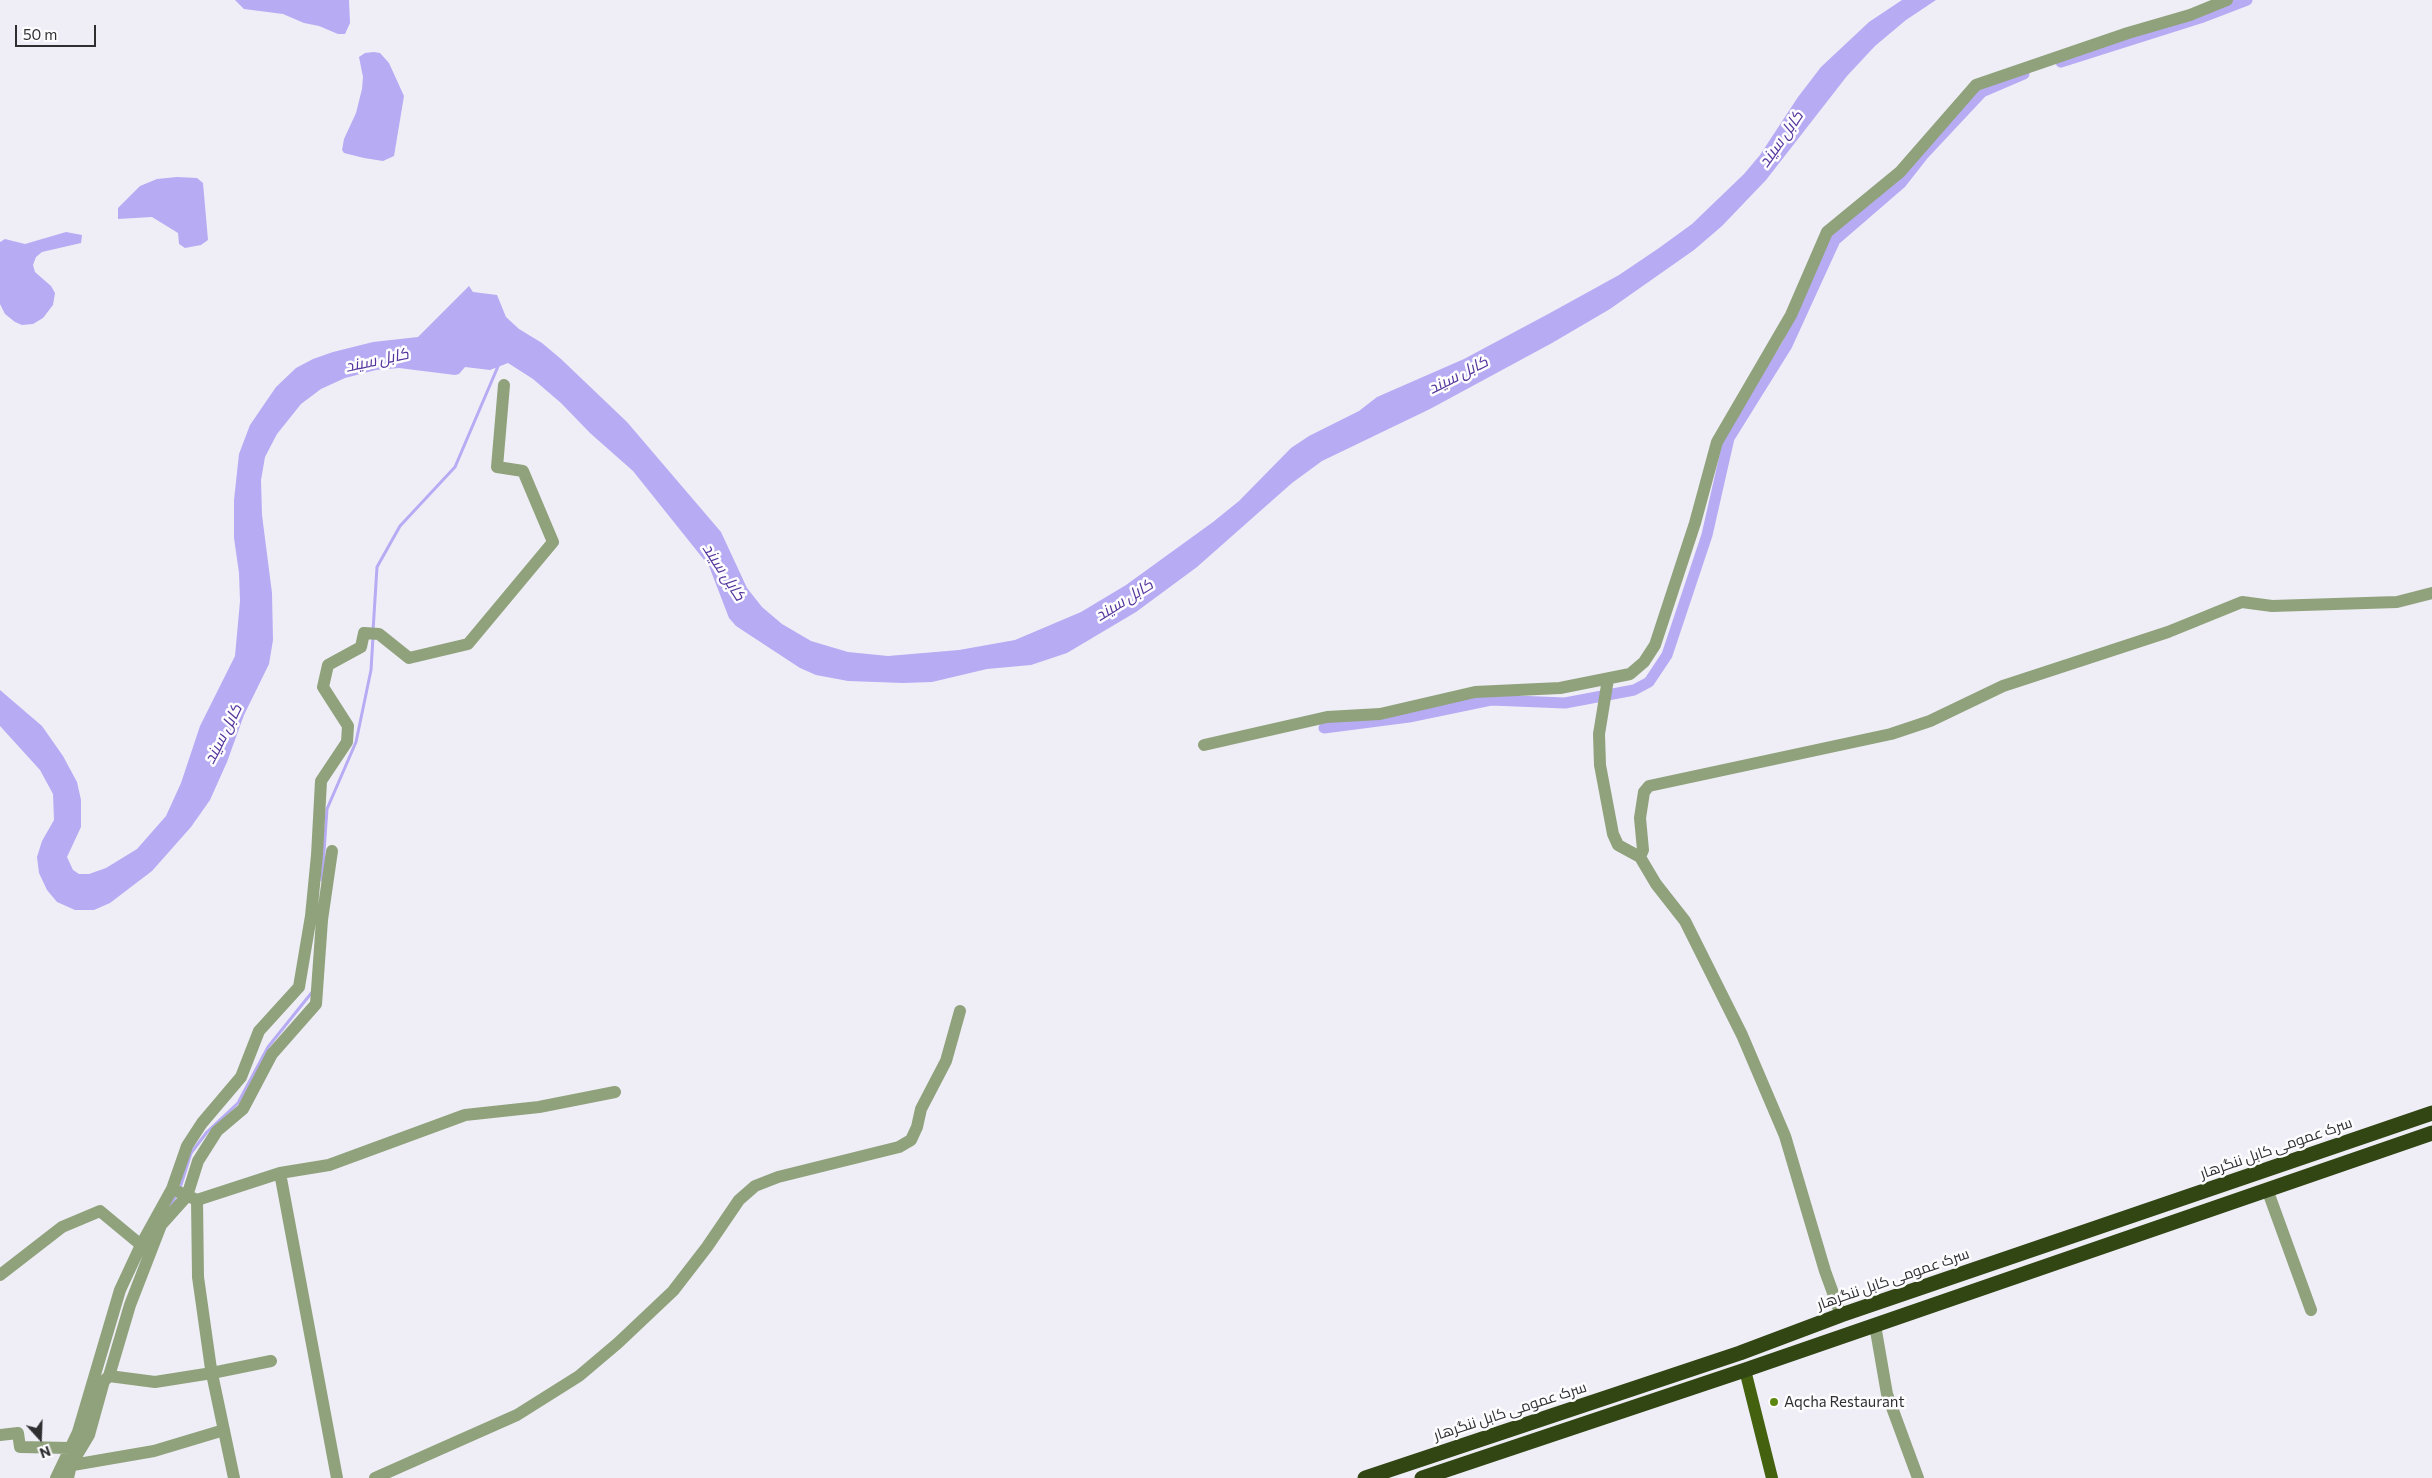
<!DOCTYPE html>
<html>
<head>
<meta charset="utf-8">
<style>
	body { margin:0 }
	#map { position:relative; width:2432px; height:1478px; overflow:hidden; background:#efeef7; font-family:Commissioner,sans-serif }
	canvas { display:block }
	.north { position:absolute; left:15px; top:1413px; width:50px; height:50px; -webkit-text-stroke:4px #fdfcfe; paint-order:stroke; rotate:160deg; font-size:14px; font-weight:700; line-height:20px; text-align:center; color:#2f2f32 }
	.north::after { content:''; display:block; margin:auto; width:18px; height:22px; background:#2f2f32; clip-path:polygon(50% 0,100% 100%,50% 72%,0 100%) }
	.scale { position:absolute; left:15px; top:25px; width:81px; height:22px; box-sizing:border-box; border:2px solid #2f2f32; border-top:0; padding-left:6px; font-size:15px; line-height:18px; white-space:nowrap; color:#2f2f32; -webkit-text-stroke:4px #fdfcfe; paint-order:stroke }
</style>
</head>
<body>
<div id="map">
<canvas width="2432" height="1478"></canvas>
<div class="north">N</div>
<div class="scale">50 m</div>
</div>
<script>
const c = document.querySelector('canvas').getContext('2d');
c.lineJoin = 'round';
function paint(path, color) {
  c.fillStyle = color;
  c.fill(path, 'evenodd');
}
function shape(rows) {
  const path = new Path2D();
  for (const r of rows) {
    path.moveTo(r[0], r[1]);
    for (let i = 2; i < r.length; i += 2) path.lineTo(r[i], r[i + 1]);
  }
  return path;
}
function strokePath(path, color, width, dash) {
  c.strokeStyle = color;
  c.lineWidth = width;
  c.lineCap = dash ? 'butt' : 'round';
  c.setLineDash(dash || []);
  c.stroke(path);
}
function drawText(font, color, halo, rows, align = 'center') {
  c.font = font + ' Commissioner,Cairo,sans-serif';
  c.lineWidth = 5;
  c.setLineDash([]);
  c.textBaseline = 'middle';
  c.strokeStyle = halo;
  c.fillStyle = color;
  for (const [text, x, y, turn = 0] of rows) {
    c.save();
    c.translate(x, y);
    c.rotate((+turn || 0) * Math.PI / 180);
    c.textAlign = isNaN(turn) ? turn : align;
    if (halo) c.strokeText(text, 0, 0);
    c.fillText(text, 0, 0);
    c.restore();
  }
}
paint(shape([
	[235,0,349,0,350,23,345,34,338,34,319,26,304,23,283,14,244,9],
	[1902,0,1936,0,1906,20,1875,46,1847,76,1766,180,1722,226,1694,250,1610,309,1552,343,1430,409,1322,461,1292,483,1197,567,1136,612,1067,653,1031,665,987,669,932,682,903,683,848,681,816,675,800,668,736,626,729,618,709,566,633,471,590,433,561,403,533,379,508,363,490,370,465,367,459,374,455,375,399,368,376,370,345,378,321,389,301,404,277,434,265,457,261,480,262,515,272,593,273,640,269,664,244,715,227,762,210,800,191,827,152,871,110,903,94,910,75,910,57,902,47,890,39,873,37,857,42,841,54,820,53,794,40,770,0,726,0,690,42,726,63,756,77,782,81,800,81,827,67,857,73,870,79,874,89,874,106,868,137,849,166,816,181,783,200,726,235,656,240,601,239,573,234,538,234,500,239,454,250,425,276,387,296,368,313,359,333,352,373,342,418,337,469,286,473,292,497,295,506,317,519,329,542,343,561,359,627,422,721,532,747,588,762,607,782,624,811,641,848,652,888,656,959,650,1015,640,1081,612,1126,585,1213,522,1239,501,1291,448,1309,436,1359,411,1377,397,1464,359,1550,313,1619,275,1659,248,1692,224,1744,174,1760,155,1798,97,1821,67,1869,22],
	[374,52,380,53,389,63,404,96,394,156,383,161,364,158,344,153,342,150,344,139,356,113,362,89,363,77,359,57,365,53],
	[177,177,197,178,203,183,208,240,201,245,185,248,179,244,178,233,152,217,118,219,118,208,140,186,157,179],
	[66,232,82,235,81,243,42,252,36,257,33,265,35,272,51,286,55,293,53,305,43,318,33,324,22,325,15,322,5,314,0,304,0,242,5,239,25,244]
]), '#b7abf4');
strokePath(shape([
	[373,631,377,567,400,526,455,467,499,364],
	[322,880,327,809,356,742,371,670,373,637],
	[180,1188,191,1153,207,1132,238,1103,268,1047,313,991],
	[169,1208,177,1194]
]), '#b7abf4', 3);
strokePath(shape([
	[2061,62,2200,18,2247,0],
	[1324,728,1409,717,1491,700,1565,703,1634,690,1649,682,1667,655,1707,535,1729,438,1787,345,1835,240,1901,183,1923,155,1982,92,2024,74]
]), '#b7abf4', 11);
strokePath(shape([
	[1608,679,1599,734,1600,765,1613,834,1618,845,1640,857,1656,884,1685,921,1742,1035,1785,1136,1825,1271,1841,1315],
	[1204,745,1327,717,1380,714,1475,692,1560,688,1630,674,1644,662,1655,645,1695,523,1717,442,1791,315,1827,232,1900,172,1976,85,2128,33,2190,15,2227,0],
	[1640,857,1643,850,1640,818,1644,792,1649,786,1891,734,1930,721,2003,686,2168,632,2242,602,2272,606,2397,602,2432,593],
	[280,1173,337,1478],
	[2267,1189,2311,1310],
	[179,1192,197,1200,280,1173,329,1165,465,1115,539,1107,615,1092],
	[197,1200,198,1277,211,1369,234,1478],
	[0,1275,62,1227,100,1211,141,1245],
	[1875,1325,1887,1394,1918,1478],
	[109,1376,155,1382,212,1373,271,1361],
	[0,1435,18,1433,20,1447,70,1448],
	[67,1466,154,1451,224,1430],
	[56,1478,78,1432,120,1290,141,1245,172,1189,187,1146,202,1123,241,1077,259,1031,299,987,311,916,317,855,321,781,347,742,348,726,323,687,328,665,361,647,364,633,379,634,409,658,468,644,553,542,523,471,497,467,504,385],
	[68,1478,71,1465,89,1435,104,1381,109,1376,130,1305,161,1225,187,1196,198,1161,217,1131,243,1109,272,1054,316,1004,322,920,332,851],
	[375,1478,517,1415,579,1376,618,1343,673,1291,707,1247,739,1200,755,1186,778,1177,899,1147,911,1140,917,1127,921,1109,946,1061,960,1011]
]), '#90a27c', 12);
strokePath(shape([
	[1745,1370,1772,1478]
]), '#446110', 12);
strokePath(shape([
	[1365,1478,1740,1353,1841,1315,2432,1113],
	[1422,1478,1745,1370,2432,1133]
]), '#324614', 15);
for (const [x, y, r, color] of [
	[1774,1402,5,"#5d860f"]
]) {
  const dot = new Path2D();
  dot.arc(x, y, r, 0, 2 * Math.PI);
  c.fillStyle = color;
  c.fill(dot);
  strokePath(dot, '#fdfcfe', 2);
}
drawText('15px', '#2f2f32', '#fdfcfe', [
	["سرک عمومی کابل ننگرهار",2276,1148,-19],
	["سرک عمومی کابل ننگرهار",1893,1279,-19],
	["سرک عمومی کابل ننگرهار",1510,1411,-18]
]);
drawText('15px', '#2f2f32', '#fdfcfe', [
	["Aqcha Restaurant",1784,1402]
], 'left');
drawText('italic 16px', '#53349c', '#fdfcfe', [
	["کابل سيند",1781,139,-55],
	["کابل سيند",377,360,-12],
	["کابل سيند",1458,375,-27],
	["کابل سيند",724,572,57],
	["کابل سيند",1124,600,-32],
	["کابل سيند",223,734,-63]
]);
</script>
</body>
</html>
